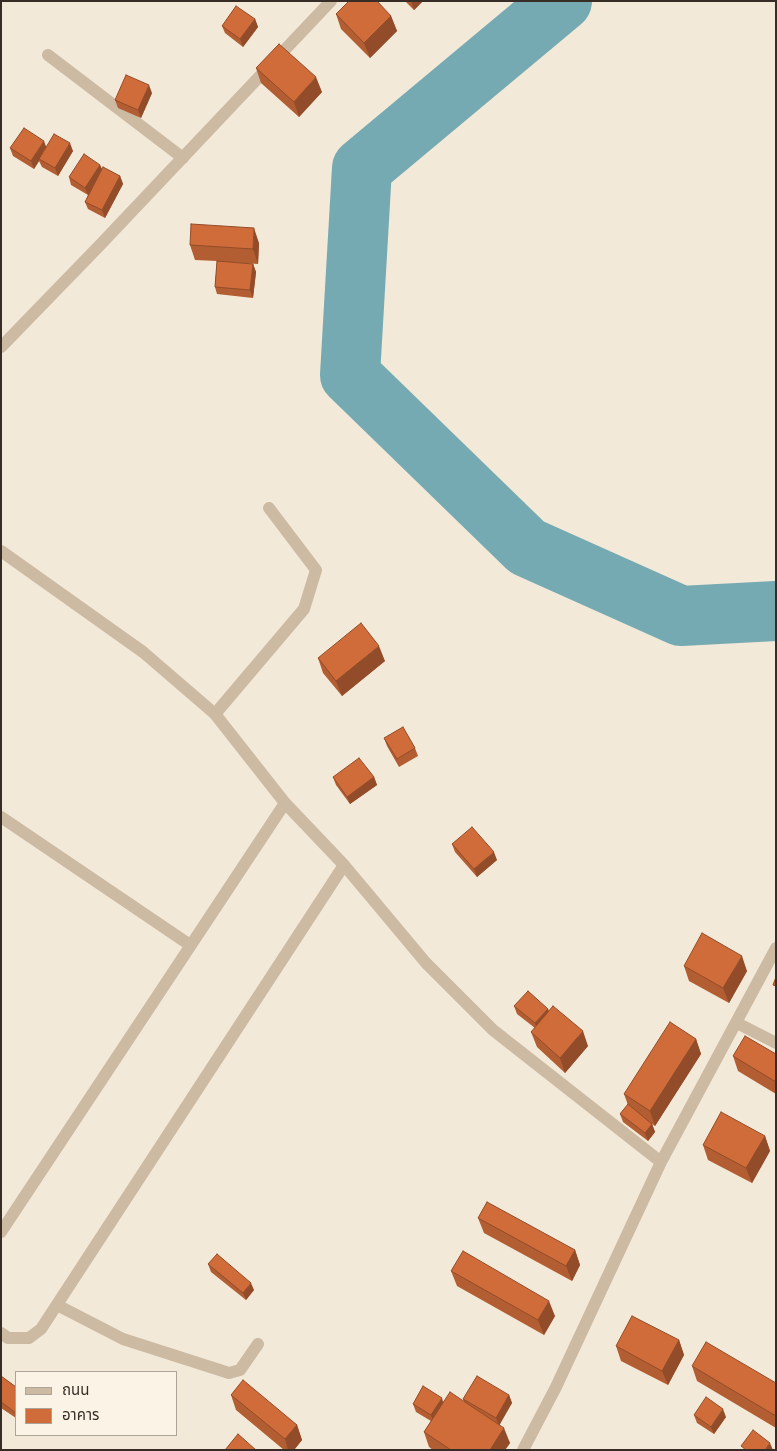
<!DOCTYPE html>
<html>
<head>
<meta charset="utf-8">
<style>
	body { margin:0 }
	#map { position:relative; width:777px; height:1451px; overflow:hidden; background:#f3e9d8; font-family:"Public Sans","Noto Sans Thai",sans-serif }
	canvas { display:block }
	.frame { position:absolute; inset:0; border:2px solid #372d26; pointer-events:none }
	.legend { position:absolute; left:15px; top:1371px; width:162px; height:65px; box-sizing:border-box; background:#fbf3e5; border:1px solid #ada499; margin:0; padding:6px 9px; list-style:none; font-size:15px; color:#372d26 }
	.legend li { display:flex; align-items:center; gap:10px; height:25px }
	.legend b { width:25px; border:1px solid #ada499 }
</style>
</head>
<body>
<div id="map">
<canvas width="777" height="1451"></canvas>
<div class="frame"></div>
<ul class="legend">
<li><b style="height:6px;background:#ccbaa3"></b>ถนน</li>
<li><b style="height:14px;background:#d06c3a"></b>อาคาร</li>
</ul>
</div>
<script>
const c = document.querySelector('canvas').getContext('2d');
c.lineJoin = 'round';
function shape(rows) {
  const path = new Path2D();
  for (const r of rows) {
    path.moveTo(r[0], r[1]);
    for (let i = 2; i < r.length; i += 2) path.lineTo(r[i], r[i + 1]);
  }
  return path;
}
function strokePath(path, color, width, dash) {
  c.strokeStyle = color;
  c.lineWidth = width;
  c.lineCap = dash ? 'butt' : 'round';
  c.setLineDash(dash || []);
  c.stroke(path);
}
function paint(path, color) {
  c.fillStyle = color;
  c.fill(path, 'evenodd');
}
strokePath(shape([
	[562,1,362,168,350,375,527,547,681,616,776,611]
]), '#75aab3', 60);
strokePath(shape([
	[48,55,183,158],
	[1,347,101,244,331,1],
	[1,551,143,652,215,714,285,803,344,865,426,963,493,1030,661,1162],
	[215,714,304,609,316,570,269,508],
	[1,817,190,945],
	[737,1023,776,1043],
	[1,1232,285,803],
	[57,1305,123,1339,229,1373,240,1370,258,1344],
	[1,1333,8,1338,29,1338,41,1329,344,865],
	[523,1450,556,1387,661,1162,776,948]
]), '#ccbaa3', 12);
paint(shape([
	[405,1,423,1,414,10],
	[336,14,391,16,397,31,370,58,341,29],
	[255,19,258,27,243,47,225,33,222,26],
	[256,68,322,92,299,117,261,83],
	[152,93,141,118,118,108,115,100],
	[46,147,73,151,58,176,42,167,39,161,34,169,13,156,10,148],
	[100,165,102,169,120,176,123,184,105,218,88,209,85,202,88,195,71,185,69,177],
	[259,243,258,264,225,262,253,264,256,272,253,298,217,294,215,287,217,261,195,260,190,245],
	[318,658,385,661,342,696,323,673],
	[384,738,415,748,418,756,399,767,387,746],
	[333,777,374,777,377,785,350,804,336,785],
	[452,844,497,860,477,877,455,852],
	[684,966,747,971,729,1003,689,981],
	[514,1006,548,1009,549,1012,588,1046,565,1073,537,1047,531,1032,535,1028,517,1014],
	[696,1039,701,1054,655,1126,652,1124,655,1132,648,1141,623,1122,620,1114,628,1105,624,1094],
	[776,1054,776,1094,738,1071,733,1056],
	[765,1136,770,1151,752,1183,708,1160,703,1145],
	[478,1218,575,1250,580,1265,572,1281,484,1233],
	[208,1264,254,1290,246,1300,211,1272],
	[451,1271,555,1316,544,1335,457,1286],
	[679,1340,684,1355,668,1385,621,1361,616,1346],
	[692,1366,776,1383,776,1428,697,1381],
	[1,1376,16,1387,16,1418,1,1408],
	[231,1395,297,1425,302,1440,294,1450,284,1450,236,1410],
	[509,1395,512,1403,499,1424,510,1443,505,1450,433,1450,429,1447,424,1432,431,1421,416,1412,413,1404,464,1402,463,1399],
	[694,1415,726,1417,714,1434,697,1423]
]), '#b35d32');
paint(shape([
	[411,1,423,1,414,10],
	[391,16,397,31,370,58,364,43],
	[255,19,258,27,243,47,240,39],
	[316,77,322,92,299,117,294,102],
	[149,85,152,93,141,118,138,110],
	[44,141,47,149,39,159,39,161,34,169,31,161],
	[70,143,73,151,58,176,55,168],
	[100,165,103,172,88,195,85,188],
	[120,176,123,184,105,218,102,210],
	[254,228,259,243,258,264,253,249],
	[253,264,256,272,253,298,250,290],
	[379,646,385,661,342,696,336,681],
	[374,777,377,785,350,804,347,797],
	[494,852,497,860,477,877,474,869],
	[742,956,747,971,729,1003,723,988],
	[548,1009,551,1017,538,1031,535,1023],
	[583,1031,588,1046,565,1073,560,1058],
	[696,1039,701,1054,655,1126,650,1111],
	[652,1124,655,1132,648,1141,645,1133],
	[765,1136,770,1151,752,1183,746,1168],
	[575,1250,580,1265,572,1281,566,1266],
	[251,1283,254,1290,246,1300,243,1293],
	[549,1301,555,1316,544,1335,538,1320],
	[679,1340,684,1355,668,1385,662,1371],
	[509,1395,512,1403,499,1426,496,1418],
	[442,1398,444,1405,434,1423,431,1415],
	[723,1409,726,1417,714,1434,711,1427],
	[297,1425,302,1440,294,1450,288,1450,285,1439],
	[504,1428,510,1443,505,1450,490,1450],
	[770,1443,773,1450,765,1450]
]), '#924c29');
const building = shape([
	[349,1,377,1,391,16,364,43,336,14,349,1],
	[236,6,255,19,240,39,222,26,236,6],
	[279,44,316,77,294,102,256,68,279,44],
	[126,75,149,85,138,110,115,100,126,75],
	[24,128,44,141,31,161,10,148,24,128],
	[54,134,70,143,55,168,39,159,54,134],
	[84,154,100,165,85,188,69,177,84,154],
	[103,167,120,176,102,210,85,202,103,167],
	[191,224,254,228,253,249,190,245,191,224],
	[217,261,253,264,250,290,215,287,217,261],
	[361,623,379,646,336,681,318,658,361,623],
	[403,727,415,748,397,759,384,738,403,727],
	[359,758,374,777,347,797,333,777,359,758],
	[472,827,494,852,474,869,452,844,472,827],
	[702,933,742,956,723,988,684,966,702,933],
	[776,977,776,986,773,985,776,977],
	[528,991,548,1009,535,1023,514,1006,528,991],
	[553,1006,583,1031,560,1058,531,1032,553,1006],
	[670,1022,696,1039,650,1111,624,1094,670,1022],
	[745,1036,776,1054,776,1082,733,1056,745,1036],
	[628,1104,652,1124,645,1133,620,1114,628,1104],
	[721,1112,765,1136,746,1168,703,1145,721,1112],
	[487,1202,575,1250,566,1266,478,1218,487,1202],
	[463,1251,549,1301,538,1320,451,1271,463,1251],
	[217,1254,251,1283,243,1293,208,1264,217,1254],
	[632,1316,679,1340,662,1371,616,1346,632,1316],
	[706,1342,776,1383,776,1416,692,1366,706,1342],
	[1,1376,16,1387,16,1413,1,1402,1,1376],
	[477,1376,509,1395,496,1418,463,1399,477,1376],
	[243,1380,297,1425,285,1439,231,1395,243,1380],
	[423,1386,442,1398,431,1415,413,1404,423,1386],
	[450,1392,504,1428,490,1450,451,1450,424,1432,450,1392],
	[706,1397,723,1409,711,1427,694,1415,706,1397],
	[753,1430,770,1443,765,1450,746,1450,741,1446,753,1430],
	[238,1434,256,1450,225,1450,238,1434]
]);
paint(building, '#d06c3a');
strokePath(building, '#924c29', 1);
</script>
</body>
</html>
